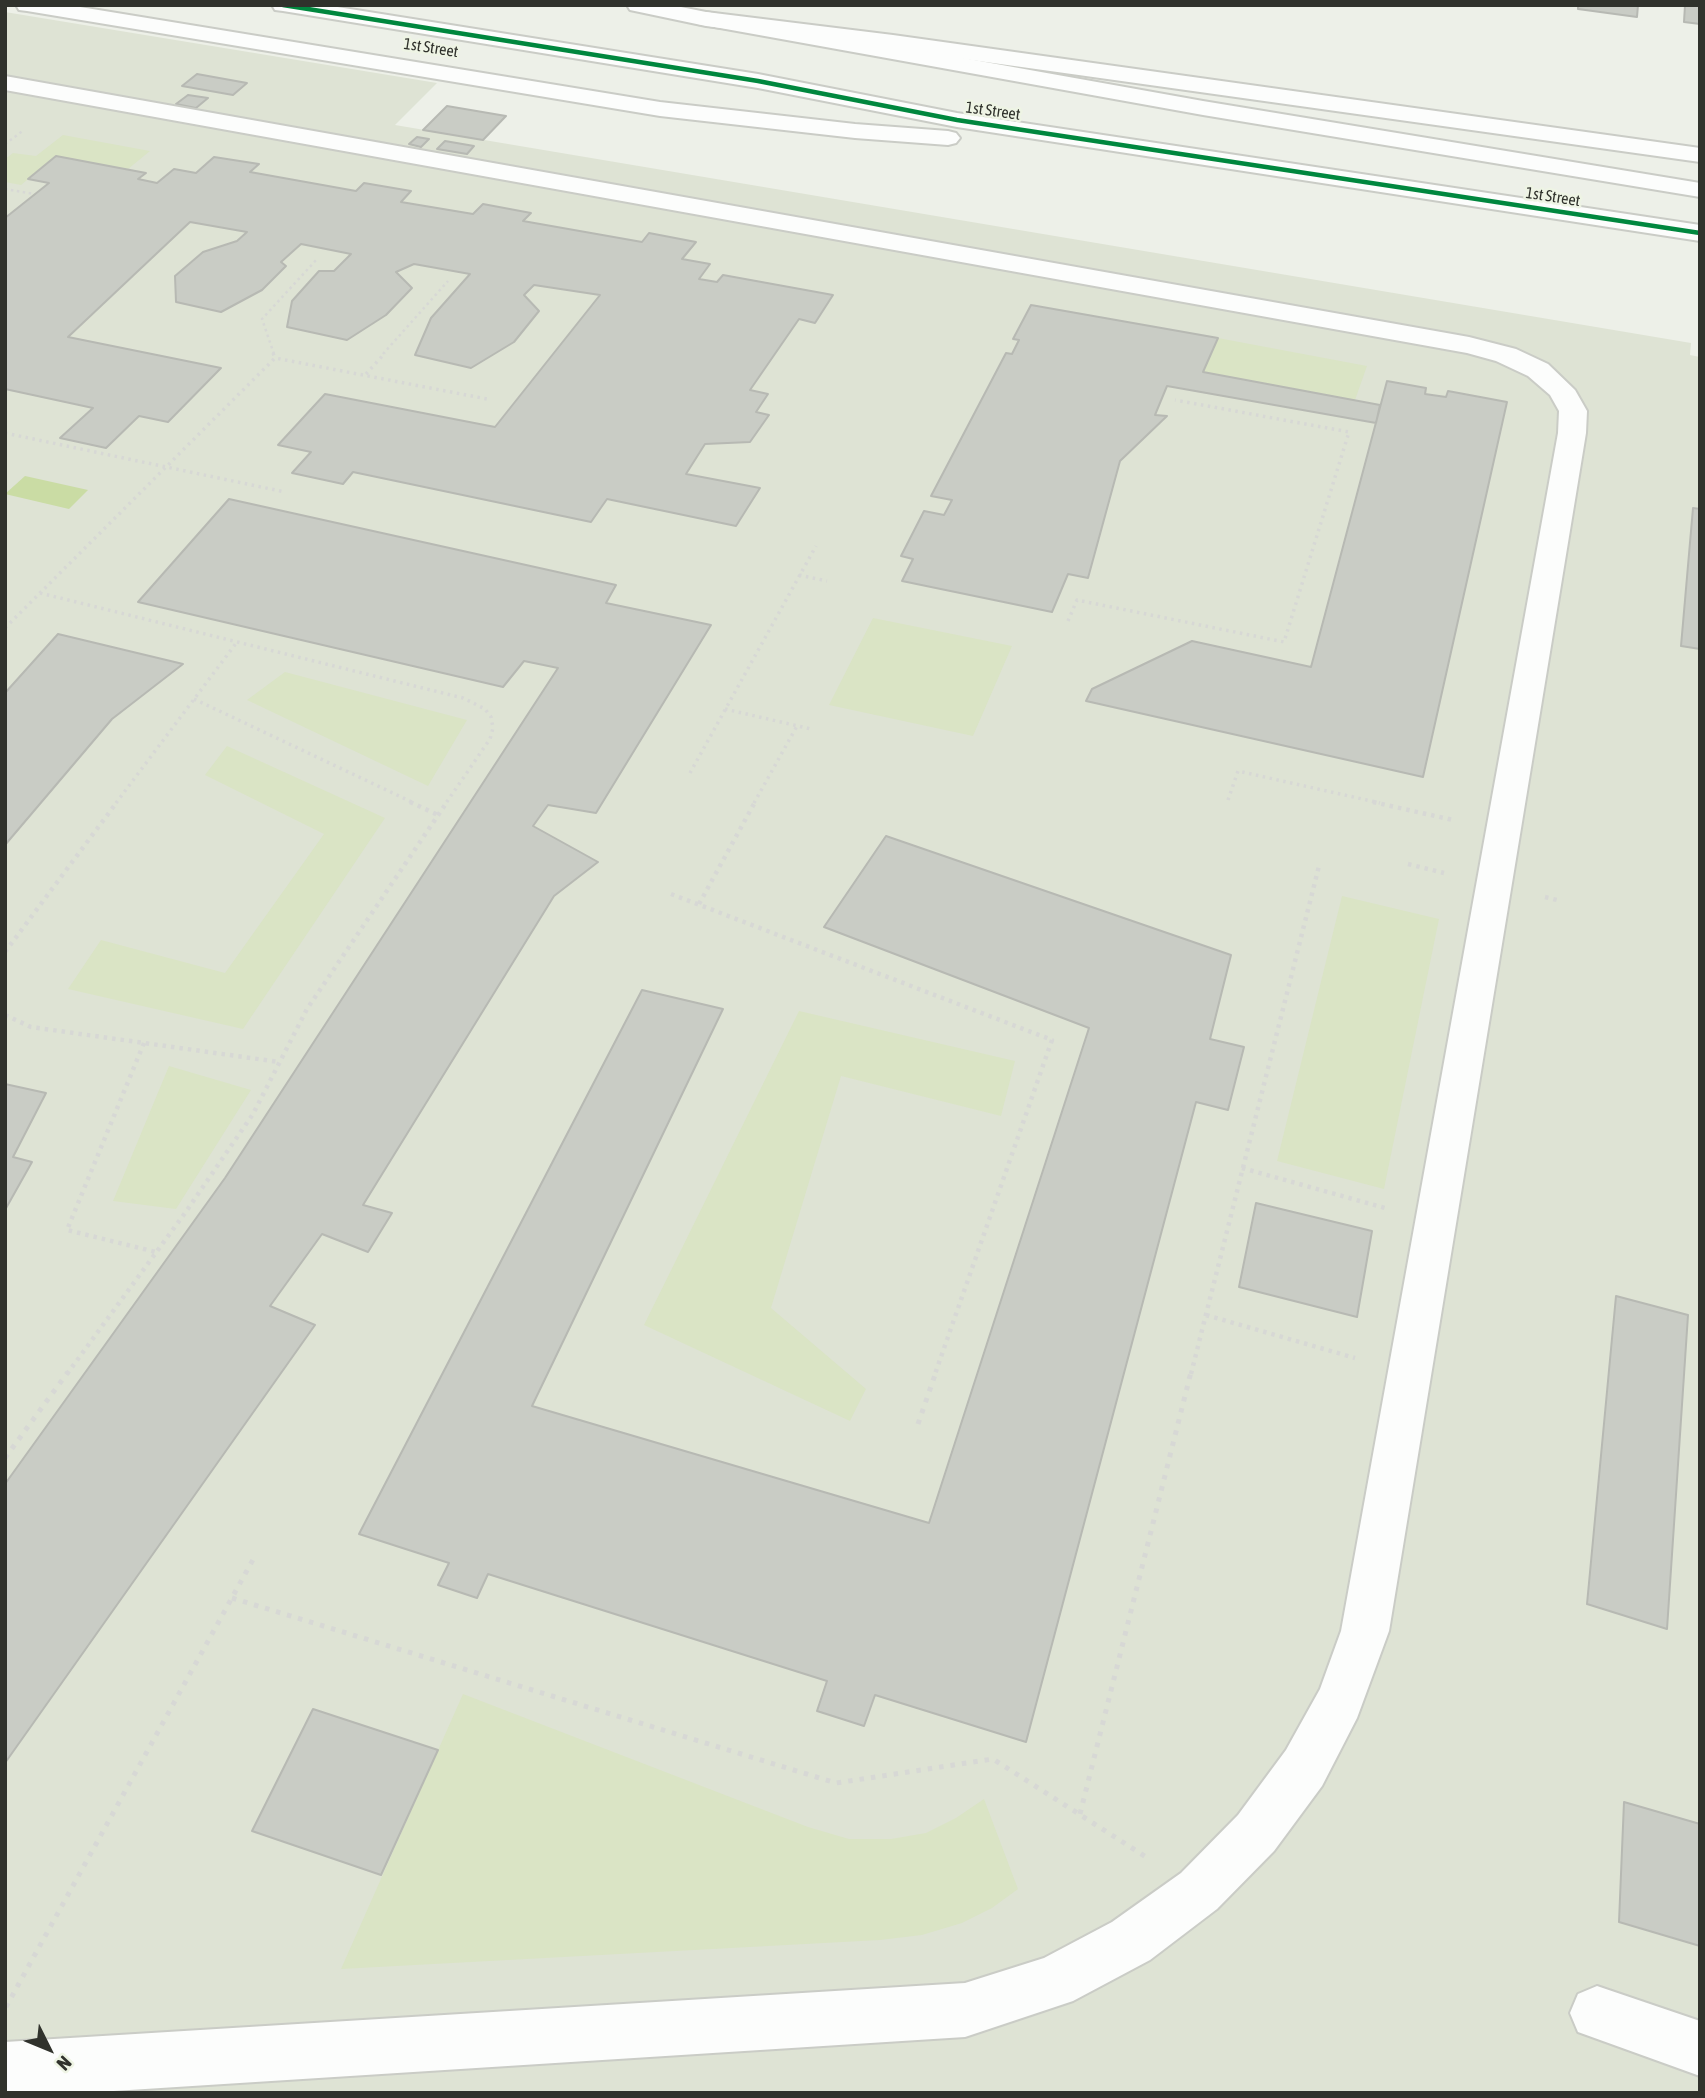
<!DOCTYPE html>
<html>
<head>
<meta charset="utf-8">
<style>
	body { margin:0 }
	#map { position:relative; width:1705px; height:2098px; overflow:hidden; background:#edf0e8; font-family:"Asap Condensed",sans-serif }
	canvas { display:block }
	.frame { position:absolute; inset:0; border:7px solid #30322c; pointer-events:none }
	.north { position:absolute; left:14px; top:2014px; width:70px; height:70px; -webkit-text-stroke:5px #eef4e4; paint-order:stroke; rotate:133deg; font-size:19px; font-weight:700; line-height:28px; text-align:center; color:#30322c }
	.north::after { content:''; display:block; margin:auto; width:24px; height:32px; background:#30322c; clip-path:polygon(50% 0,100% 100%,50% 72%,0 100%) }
</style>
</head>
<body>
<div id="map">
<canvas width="1705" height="2098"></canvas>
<div class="frame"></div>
<div class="north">N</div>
</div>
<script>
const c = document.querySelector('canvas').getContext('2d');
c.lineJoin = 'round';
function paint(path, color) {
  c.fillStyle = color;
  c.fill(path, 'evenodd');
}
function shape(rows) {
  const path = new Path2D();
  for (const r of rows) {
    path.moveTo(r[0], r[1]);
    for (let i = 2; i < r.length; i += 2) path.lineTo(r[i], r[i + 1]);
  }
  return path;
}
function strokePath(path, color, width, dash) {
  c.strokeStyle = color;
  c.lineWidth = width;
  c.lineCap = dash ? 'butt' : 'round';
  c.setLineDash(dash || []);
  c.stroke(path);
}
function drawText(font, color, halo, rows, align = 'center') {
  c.font = font + ' "Asap Condensed",sans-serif';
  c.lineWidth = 5;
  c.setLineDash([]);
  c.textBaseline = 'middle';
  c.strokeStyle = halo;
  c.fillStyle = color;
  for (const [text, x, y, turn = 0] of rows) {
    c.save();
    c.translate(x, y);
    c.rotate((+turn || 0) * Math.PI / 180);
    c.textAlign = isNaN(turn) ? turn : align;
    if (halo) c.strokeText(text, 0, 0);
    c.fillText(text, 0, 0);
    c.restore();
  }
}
paint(shape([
	[5,12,437,83,395,125,1691,343,1690,355,1700,357,1700,2093,5,2093]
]), '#dee3d4');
paint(shape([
	[63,135,150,151,128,169,56,156,21,185,5,182,5,159,13,153,36,156],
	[1218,338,1367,366,1355,400,1203,372],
	[873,618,1012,646,973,736,829,705],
	[285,672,467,720,428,786,247,700],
	[227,746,385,818,243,1029,68,989,101,940,225,973,324,834,205,775],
	[1342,896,1439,919,1384,1189,1277,1161],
	[799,1011,1015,1061,1001,1116,841,1076,771,1308,866,1389,850,1421,644,1325],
	[169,1066,251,1090,176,1209,113,1201],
	[463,1694,808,1827,849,1839,891,1839,926,1833,956,1818,984,1799,1018,1889,992,1908,962,1923,922,1935,880,1940,341,1969]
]), '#dae4c5');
paint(shape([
	[25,476,88,490,69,509,5,494]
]), '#cadca4');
const building = shape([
	[1578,5,1638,5,1637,17,1578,9,1578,5],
	[1685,5,1700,5,1700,24,1684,22,1685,5],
	[197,74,247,83,233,95,182,86,197,74],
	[188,95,208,98,196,108,176,104,188,95],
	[447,106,506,116,483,140,423,130,447,106],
	[417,137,429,139,421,147,409,144,417,137],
	[445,141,474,146,467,154,437,149,445,141],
	[56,156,146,173,138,179,157,183,174,169,196,173,214,157,259,164,250,172,356,191,364,183,411,191,401,202,473,214,483,204,531,213,523,221,642,242,649,233,696,242,682,259,710,264,699,279,717,282,723,275,833,295,815,323,799,319,750,390,768,394,756,412,769,415,750,442,705,444,686,474,760,488,736,526,607,499,591,522,353,472,343,484,292,473,311,452,278,445,325,394,495,427,600,295,534,285,524,295,539,311,514,342,471,368,415,355,431,318,470,274,414,264,396,272,412,288,386,315,347,340,287,327,292,301,319,271,334,271,351,254,301,244,281,262,286,266,262,290,221,312,176,302,175,276,203,252,237,241,247,232,190,222,68,337,221,368,168,422,139,416,106,448,60,438,93,408,5,389,5,218,49,183,28,179,56,156],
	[1031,305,1218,338,1203,372,1380,405,1376,423,1167,386,1155,415,1167,416,1120,461,1088,578,1068,574,1052,612,902,581,913,559,901,556,924,511,944,515,952,500,931,496,1006,353,1012,354,1019,340,1013,339,1031,305],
	[1387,381,1426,388,1425,394,1446,397,1448,391,1507,402,1423,777,1086,701,1092,689,1192,641,1311,667,1387,381],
	[229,499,616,585,606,603,711,625,596,813,548,805,533,826,598,862,554,896,363,1205,392,1213,368,1252,322,1234,270,1306,315,1325,5,1763,5,1484,225,1178,558,668,524,661,503,687,138,602,229,499],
	[1693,508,1700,509,1700,649,1681,646,1693,508],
	[58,634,183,664,112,719,5,845,5,693,58,634],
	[886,836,1231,955,1210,1039,1244,1047,1228,1110,1196,1102,1026,1742,875,1695,864,1726,817,1711,827,1681,488,1574,477,1598,438,1585,449,1563,359,1534,642,990,723,1009,532,1406,929,1523,1089,1028,824,927,886,836],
	[5,1084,46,1093,13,1157,32,1162,5,1210,5,1084],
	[1256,1203,1372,1231,1357,1317,1239,1287,1256,1203],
	[1616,1296,1688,1315,1667,1629,1587,1604,1616,1296],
	[313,1709,438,1750,381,1875,252,1831,313,1709],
	[1624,1802,1700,1824,1700,1946,1619,1922,1624,1802]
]);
paint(building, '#c9ccc5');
strokePath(building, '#b7b9b3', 2);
const minor = shape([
	[16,5,68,5,660,102,855,124,948,131,956,133,960,138,956,143,948,145,855,138,660,116,27,11,19,10,16,5],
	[272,5,325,5,758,74,957,113,1700,225,1700,241,957,127,758,88,283,11,275,10,272,5],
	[627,5,671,5,706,12,893,35,1700,148,1700,162,893,49,706,26,630,10,627,5],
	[5,76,1469,337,1516,349,1548,364,1575,390,1587,411,1586,433,1389,1631,1357,1718,1322,1786,1274,1851,1217,1909,1150,1960,1073,2001,965,2037,82,2093,5,2093,5,2042,965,1983,1044,1958,1112,1922,1181,1873,1238,1815,1286,1750,1320,1689,1341,1631,1558,433,1559,411,1550,395,1528,376,1496,361,1467,353,5,90,5,76],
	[1597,1986,1700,2021,1700,2076,1578,2032,1570,2013,1578,1994,1597,1986]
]);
const highway = shape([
	[706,12,1203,101,1700,183,1700,197,1203,115,698,24,695,19,698,14,706,12]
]);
strokePath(minor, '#caccc6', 4);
strokePath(highway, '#caccc6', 4);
strokePath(shape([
	[5,144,24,130],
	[5,189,34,194],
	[274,354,262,319,318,258],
	[383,354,448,281]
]), '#d7d8d5', 2.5, [2.5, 3.5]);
strokePath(shape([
	[273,353,275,358],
	[366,374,385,353],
	[5,433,285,492],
	[799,575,827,581],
	[40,593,463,698,485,709,491,717,493,728,490,739,446,803],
	[1068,621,1077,600,1284,642,1349,432,1175,400],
	[5,628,275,358,487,399],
	[194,699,414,803],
	[725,709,811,729],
	[690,773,816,546],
	[1228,800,1238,771,1380,803],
	[116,803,237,642],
	[754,803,797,726]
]), '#d7d8d5', 3.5, [2.5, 4.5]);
strokePath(shape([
	[410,802,438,815],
	[1373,802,1453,820],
	[1408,864,1444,873],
	[671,894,1052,1040,935,1374],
	[1545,897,1561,901],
	[699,904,755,802],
	[5,952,117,802],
	[5,1015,31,1027,279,1062],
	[144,1043,67,1230,156,1252],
	[1242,1168,1385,1208],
	[1206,1315,1355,1358],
	[67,1374,185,1213,253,1114,307,1009,447,802],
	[1191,1374,1319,866]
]), '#d7d8d5', 4.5, [3.5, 5]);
strokePath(shape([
	[918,1424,936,1372],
	[5,1458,68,1372],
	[232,1598,836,1783,993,1759,1146,1857],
	[1080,1814,1191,1372],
	[6,2007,255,1556]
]), '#d7d8d5', 5, [4.5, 7]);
paint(minor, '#fcfdfc');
paint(highway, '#fcfdfc');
strokePath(shape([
	[283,5,758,81,957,120,1700,233]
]), '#00873e', 4.5);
drawText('16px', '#30322c', '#eef4e4', [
	["1st Street",431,48,9],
	["1st Street",993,111,8],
	["1st Street",1553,197,9]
]);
</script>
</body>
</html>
